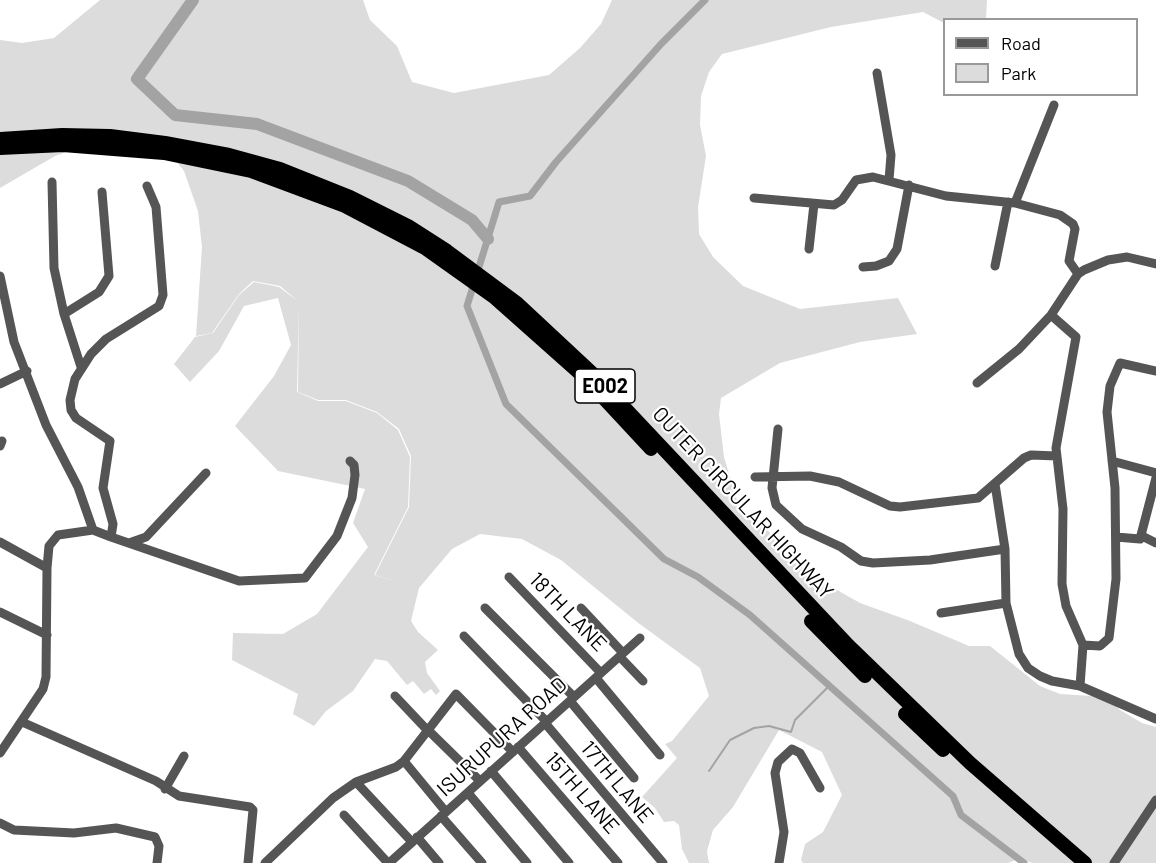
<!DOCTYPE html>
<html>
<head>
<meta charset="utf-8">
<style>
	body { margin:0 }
	#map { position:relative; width:1156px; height:863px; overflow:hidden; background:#fff; font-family:Barlow,sans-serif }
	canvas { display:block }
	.legend { position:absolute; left:943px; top:18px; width:195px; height:78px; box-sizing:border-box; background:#fff; border:2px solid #999; margin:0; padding:8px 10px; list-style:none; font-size:18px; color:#000 }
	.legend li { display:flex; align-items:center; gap:12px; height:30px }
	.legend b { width:30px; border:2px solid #999 }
</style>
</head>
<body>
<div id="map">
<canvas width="1156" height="863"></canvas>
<ul class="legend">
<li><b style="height:8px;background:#555"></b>Road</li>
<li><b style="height:16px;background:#dcdcdc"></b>Park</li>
</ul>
</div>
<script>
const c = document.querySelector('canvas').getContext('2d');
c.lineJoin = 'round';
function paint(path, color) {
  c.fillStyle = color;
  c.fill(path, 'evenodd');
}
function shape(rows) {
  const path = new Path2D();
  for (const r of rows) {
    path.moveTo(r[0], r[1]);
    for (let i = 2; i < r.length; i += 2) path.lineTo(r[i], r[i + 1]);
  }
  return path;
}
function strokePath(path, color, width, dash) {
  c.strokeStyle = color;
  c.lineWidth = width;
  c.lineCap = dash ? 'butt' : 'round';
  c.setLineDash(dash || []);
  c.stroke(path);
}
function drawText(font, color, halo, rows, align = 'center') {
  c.font = font + ' Barlow,sans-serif';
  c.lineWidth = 4.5;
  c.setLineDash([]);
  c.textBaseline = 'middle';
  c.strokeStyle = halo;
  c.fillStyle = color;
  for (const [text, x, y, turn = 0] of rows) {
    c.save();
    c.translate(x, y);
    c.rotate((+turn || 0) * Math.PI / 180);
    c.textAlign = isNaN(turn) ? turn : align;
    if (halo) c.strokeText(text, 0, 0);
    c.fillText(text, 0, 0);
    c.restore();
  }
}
paint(shape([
	[100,0,363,0,370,20,397,46,412,82,454,93,549,75,580,48,601,24,612,0,987,0,986,19,944,20,944,23,923,12,831,27,722,54,709,72,701,96,700,125,706,156,698,207,699,234,713,257,743,286,800,309,898,298,917,334,860,342,780,363,721,398,719,414,724,457,740,510,764,525,786,555,823,582,860,603,910,621,969,646,990,646,1040,686,1060,694,1107,697,1120,710,1142,723,1156,727,1156,863,1033,863,1018,859,1008,863,803,863,801,860,805,844,823,832,842,795,822,752,779,730,733,807,713,830,707,851,709,863,689,863,682,849,679,825,674,821,664,822,655,808,642,797,677,758,665,744,672,741,709,696,700,668,637,622,561,560,522,539,480,534,452,549,419,588,411,621,418,632,438,650,425,662,427,673,440,691,436,695,431,689,424,694,413,681,407,685,387,661,375,659,353,691,326,711,314,726,293,714,298,694,232,660,233,633,283,634,317,614,368,547,353,523,365,489,278,471,235,426,274,376,291,345,278,298,244,306,219,351,190,382,174,364,195,337,213,333,239,295,254,282,279,287,299,302,297,392,318,401,346,401,377,413,398,430,410,457,408,507,374,575,404,584,375,575,409,507,411,456,399,429,377,412,346,400,318,400,298,392,299,302,280,286,253,281,239,294,212,333,196,336,202,247,198,211,184,171,168,151,105,138,55,156,0,188,0,40,22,43,54,38]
]), '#dcdcdc');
strokePath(shape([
	[709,771,730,740,754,728,769,726,791,732,795,720,829,686]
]), '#a3a3a3', 2);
strokePath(shape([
	[705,0,661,44,556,162,530,196,499,202,467,306,506,404,664,559,698,577,750,615,953,796,961,815,1024,863]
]), '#a3a3a3', 7);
strokePath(shape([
	[193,0,137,79,175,115,257,124,408,181,472,220,488,239]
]), '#a3a3a3', 12);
strokePath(shape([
	[877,73,891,155,889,180],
	[52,182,54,268,64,314,81,367],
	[754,198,834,205,842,200,856,180,873,177,946,196,1015,203,1060,215,1073,224,1075,229,1069,261,1078,274],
	[1015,203,1054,105],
	[809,249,814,204],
	[995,266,1008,202],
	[863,267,876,266,889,261,897,249,909,185],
	[0,276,14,342,46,425,78,487,93,530],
	[64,314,99,292,109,276,102,192],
	[1051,315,1076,337,1056,448,1063,509,1062,584,1066,606,1083,645],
	[1156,371,1120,363,1110,386,1107,412,1115,488,1116,579,1109,638,1100,646,1083,645,1080,686,1156,719],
	[977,383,1019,349,1051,315,1078,274,1084,270,1108,260,1127,257,1156,264],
	[0,384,27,371],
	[778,429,772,488,776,505,802,529,841,547,861,561,873,563,930,560,1005,549],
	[0,446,2,441],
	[1112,461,1156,473],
	[755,477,810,476,839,482,890,506,900,507,978,498,1024,458,1031,455,1057,456],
	[995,484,1005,549,1006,603,1019,654,1028,668,1040,676,1052,681,1080,686],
	[1142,536,1156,543],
	[111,537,239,581,305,578,337,536,352,498,355,475,354,465,350,461],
	[1116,537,1140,539,1156,478],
	[0,542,47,568],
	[129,543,146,537,206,473],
	[509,577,601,673],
	[485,608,574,697],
	[581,608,623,653],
	[0,612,47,635],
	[941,613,1006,603],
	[464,636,547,722],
	[620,657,643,681],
	[596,678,660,755],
	[395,696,429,732],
	[570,701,634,778],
	[22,722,156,781,179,796,250,807,253,810,248,863],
	[545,723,663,863],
	[429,731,480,781],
	[518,747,618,863],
	[0,753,43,689,46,677,47,568,49,546,58,535,93,530,111,537,113,524,103,488,110,441,76,418,71,410,70,400,75,379,91,354,106,339,159,306,163,295,156,207,147,186],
	[404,761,446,812],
	[491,771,569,863],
	[356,782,412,842],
	[165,789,184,756],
	[468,793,527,863],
	[344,815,388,863],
	[441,816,482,863],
	[0,823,14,830,74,833,116,828,155,837,159,846,157,863],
	[417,837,439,863],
	[265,863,333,798,356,782,396,767,404,761,456,694,513,752],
	[389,863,640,638],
	[779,863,784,832,775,773,778,762,792,749,800,753,820,788],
	[1114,863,1156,800]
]), '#555', 9);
strokePath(shape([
	[0,139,62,135,110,136,165,143,229,155,280,169,350,197,408,226,447,251,517,303,591,372,848,645,970,763,1085,863],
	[0,148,63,145,164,153,251,171,345,206,425,248,494,297,584,377,651,449],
	[811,621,865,676],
	[905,714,943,750]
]), '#000', 14);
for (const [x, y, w] of [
	[605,386,60]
]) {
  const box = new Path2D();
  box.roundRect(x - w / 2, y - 17, w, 34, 4.5);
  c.fillStyle = '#fff';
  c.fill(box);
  strokePath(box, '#000', 1.5);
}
drawText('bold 20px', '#000', null, [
	["E002",605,386]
]);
drawText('21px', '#000', '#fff', [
	["OUTER CIRCULAR HIGHWAY",743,503,47],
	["18TH LANE",568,612,46],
	["ISURUPURA ROAD",502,737,-42],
	["17TH LANE",617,782,50],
	["15TH LANE",582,793,49]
]);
</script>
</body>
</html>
